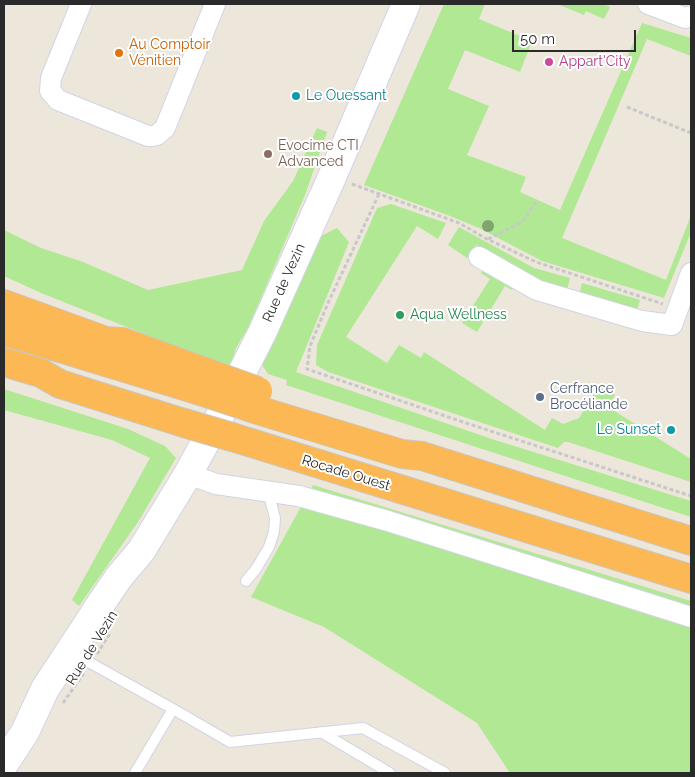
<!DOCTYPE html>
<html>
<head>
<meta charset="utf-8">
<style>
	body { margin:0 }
	#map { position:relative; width:695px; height:777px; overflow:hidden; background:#ede6db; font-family:Raleway,sans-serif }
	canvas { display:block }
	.frame { position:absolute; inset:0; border:5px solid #2a2a2a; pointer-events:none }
	.scale { position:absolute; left:512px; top:30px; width:124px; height:22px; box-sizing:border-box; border:2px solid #2a2a2a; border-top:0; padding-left:6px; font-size:15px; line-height:18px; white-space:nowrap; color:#2a2a2a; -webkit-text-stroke:4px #fff; paint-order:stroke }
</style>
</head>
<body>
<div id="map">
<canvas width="695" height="777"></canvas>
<div class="frame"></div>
<div class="scale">50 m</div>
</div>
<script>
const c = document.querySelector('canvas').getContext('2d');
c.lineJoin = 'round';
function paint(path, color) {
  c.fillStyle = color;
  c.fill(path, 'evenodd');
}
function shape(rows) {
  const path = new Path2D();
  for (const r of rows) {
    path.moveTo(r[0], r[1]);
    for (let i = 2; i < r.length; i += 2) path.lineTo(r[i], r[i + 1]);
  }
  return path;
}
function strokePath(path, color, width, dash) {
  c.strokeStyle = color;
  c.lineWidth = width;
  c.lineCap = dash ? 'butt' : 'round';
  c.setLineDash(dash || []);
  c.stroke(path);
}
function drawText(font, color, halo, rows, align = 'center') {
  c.font = font + ' Raleway,sans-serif';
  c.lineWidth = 4;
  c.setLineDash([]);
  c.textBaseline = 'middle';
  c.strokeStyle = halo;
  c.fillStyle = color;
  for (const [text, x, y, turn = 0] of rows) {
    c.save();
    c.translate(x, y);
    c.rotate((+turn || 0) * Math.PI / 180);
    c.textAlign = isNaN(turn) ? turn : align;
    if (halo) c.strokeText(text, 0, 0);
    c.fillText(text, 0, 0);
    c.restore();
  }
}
paint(shape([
	[444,4,485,4,479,19,532,41,520,72,465,50,448,89,489,106,467,155,526,177,520,192,560,210,642,23,691,38,691,56,647,39,562,238,666,280,691,215,691,232,664,298,542,261,479,228,450,216,364,185],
	[557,4,604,4,610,7,604,19,586,11,584,15],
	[317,128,327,132,305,195,249,326,236,348,230,368,41,293,4,276,4,230,41,248,83,262,148,290,242,270,264,221,293,181],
	[391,204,446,223,438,239,417,226,346,337,387,363,399,345,421,358,424,352,545,430,552,418,563,424,579,418,599,386,615,395,608,407,691,459,691,482,568,442,564,442,558,448,328,372,316,365,317,345,377,208],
	[459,227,534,268,570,278,567,290,532,278,476,245,467,258,448,245],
	[337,228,349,242,296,372,495,440,691,501,691,517,286,385,287,380,268,374,262,365,262,352,321,236],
	[484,267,514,286,512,290,505,286,477,332,462,323,490,279,481,273],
	[582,283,640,300,637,311,579,295],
	[4,389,128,429,165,446,176,458,138,522,79,606,72,600,150,458,112,440,4,410],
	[313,485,691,601,691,773,510,773,477,723,324,627,251,597]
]), '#b1e894');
const service = shape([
	[246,581,256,569,269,547,274,532,275,518,268,491],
	[68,661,78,659,85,660,173,709,135,773],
	[173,709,230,742,363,728,445,773],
	[321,732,390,773]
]);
const minor = shape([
	[81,4,51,78,50,91,58,100,148,136,152,136,157,135,165,128,215,4],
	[648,4,685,18,691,16],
	[479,257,537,290,642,321,672,325,691,273],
	[188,474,216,484,299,496,388,521,691,617]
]);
const secondary = shape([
	[4,764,25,732,45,689,102,602,119,577,141,551,188,474,222,412,262,333,332,177,406,4]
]);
const trunk = shape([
	[4,304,106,341,123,342,205,372],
	[4,331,197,390],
	[4,362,41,373,60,384,184,423],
	[251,408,402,454,422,456,691,541],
	[232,437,691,579]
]);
strokePath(service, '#d0d4e4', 12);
strokePath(minor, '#d0d4e4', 22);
strokePath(secondary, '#d0d4e4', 30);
strokePath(trunk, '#c8c8c8', 30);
strokePath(shape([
	[627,107,691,133],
	[352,184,459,223,487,239,536,262,663,304],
	[379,194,328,303,310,346,307,369,466,423,691,496],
	[488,239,522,222,536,202],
	[97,654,110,633],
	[63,703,84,673]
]), '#c8c8c8', 3, [4, 2.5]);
strokePath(service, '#fff', 10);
strokePath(minor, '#fff', 20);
strokePath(secondary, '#fff', 28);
strokePath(trunk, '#fcb854', 28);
const trunkBridge = shape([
	[205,372,258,391],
	[197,390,249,407],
	[184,423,232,437]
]);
strokePath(trunkBridge, '#c8c8c8', 30, []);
strokePath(trunkBridge, '#fcb854', 28);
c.fillStyle = '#81a36e';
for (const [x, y] of [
	[488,226]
]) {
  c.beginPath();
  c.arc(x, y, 6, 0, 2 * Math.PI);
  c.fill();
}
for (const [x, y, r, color] of [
	[119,53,5,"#e8710a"],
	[549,62,5,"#d1479c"],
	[296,96,5,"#0f9aa8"],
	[268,154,5,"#8d6e63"],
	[400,315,5,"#2e9e5b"],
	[540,397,5,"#5c6f8a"],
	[671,430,5,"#0f9aa8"]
]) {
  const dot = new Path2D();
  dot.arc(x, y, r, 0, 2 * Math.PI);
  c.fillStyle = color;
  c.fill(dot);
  strokePath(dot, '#fff', 2);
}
drawText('14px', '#c56008', '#fff', [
	["Au Comptoir",129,45],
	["Vénitien",129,61]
], 'left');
drawText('14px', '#b23c85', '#fff', [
	["Appart'City",559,62]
], 'left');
drawText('14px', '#0d838f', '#fff', [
	["Le Ouessant",306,96],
	["Le Sunset",661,430,"right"]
], 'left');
drawText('14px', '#785e54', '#fff', [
	["Evocime CTI",278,146],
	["Advanced",278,162]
], 'left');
drawText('14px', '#2a2a2a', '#fff', [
	["Rue de Vezin",284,283,-66],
	["Rocade Ouest",346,473,17],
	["Rue de Vezin",92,648,-58]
]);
drawText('14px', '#27864d', '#fff', [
	["Aqua Wellness",410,315]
], 'left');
drawText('14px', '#4e5e75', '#fff', [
	["Cerfrance",550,389],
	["Brocéliande",550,405]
], 'left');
</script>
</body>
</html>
